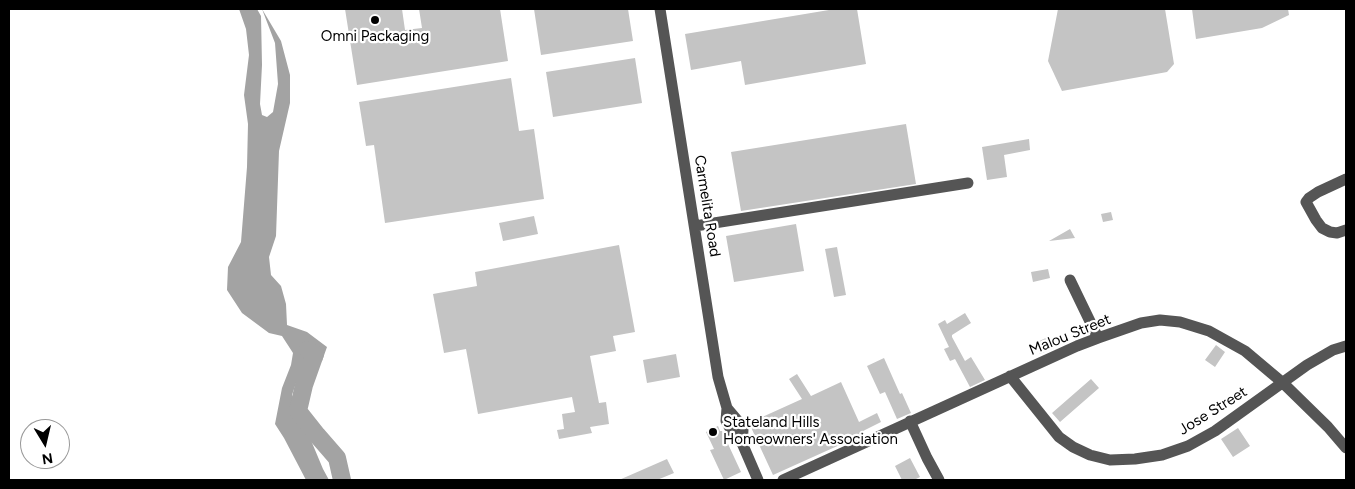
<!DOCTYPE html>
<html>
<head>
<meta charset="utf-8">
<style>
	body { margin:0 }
	#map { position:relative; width:1355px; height:489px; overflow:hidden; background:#fff; font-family:Figtree,sans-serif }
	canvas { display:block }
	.frame { position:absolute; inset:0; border:10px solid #000; pointer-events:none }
	.north { position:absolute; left:20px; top:419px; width:50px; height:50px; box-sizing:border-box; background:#fff; border:1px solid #999; border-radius:50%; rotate:171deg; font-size:14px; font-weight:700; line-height:20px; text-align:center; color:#000 }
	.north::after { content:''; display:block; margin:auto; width:18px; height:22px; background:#000; clip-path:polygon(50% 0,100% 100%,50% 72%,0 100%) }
</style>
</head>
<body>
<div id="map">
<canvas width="1355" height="489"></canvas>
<div class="frame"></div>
<div class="north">N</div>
</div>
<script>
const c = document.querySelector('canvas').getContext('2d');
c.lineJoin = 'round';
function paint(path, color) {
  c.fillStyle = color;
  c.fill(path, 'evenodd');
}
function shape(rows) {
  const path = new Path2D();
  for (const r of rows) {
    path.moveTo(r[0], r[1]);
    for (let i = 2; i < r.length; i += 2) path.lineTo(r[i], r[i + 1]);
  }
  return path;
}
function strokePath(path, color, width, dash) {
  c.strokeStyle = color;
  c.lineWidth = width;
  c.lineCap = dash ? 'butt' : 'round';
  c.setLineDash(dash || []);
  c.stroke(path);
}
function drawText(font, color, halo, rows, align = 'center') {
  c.font = font + ' Figtree,sans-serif';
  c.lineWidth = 4.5;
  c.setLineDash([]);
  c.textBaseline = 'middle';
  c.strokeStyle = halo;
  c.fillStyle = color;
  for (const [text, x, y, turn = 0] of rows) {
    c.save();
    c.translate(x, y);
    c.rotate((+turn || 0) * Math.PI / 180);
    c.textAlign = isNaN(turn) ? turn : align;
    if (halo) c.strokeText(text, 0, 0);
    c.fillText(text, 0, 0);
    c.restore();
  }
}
paint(shape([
	[239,9,257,9,261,16,262,65,260,104,262,115,267,117,273,112,278,84,275,43,262,9,281,41,290,75,290,103,279,151,276,236,269,257,271,275,281,286,286,304,287,325,307,332,327,347,322,361,303,372,296,383,292,395,323,469,329,480,306,480,284,438,275,424,282,388,291,365,293,353,282,336,269,333,242,313,227,290,228,267,241,242,247,167,248,124,244,95,249,55,246,29]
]), '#a3a3a3');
strokePath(shape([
	[308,350,315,354,304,385,298,411,317,435,337,458,342,480]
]), '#a3a3a3', 18);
paint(shape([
	[345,9,402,9,405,30,422,28,419,9,500,9,508,61,357,85],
	[534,9,628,9,633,41,541,55],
	[835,9,857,9,866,64,745,85,741,61,691,70,685,34],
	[1058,9,1165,9,1174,64,1167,72,1062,91,1048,61],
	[1192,9,1288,9,1289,15,1262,28,1196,39],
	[635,58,642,103,553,117,546,72],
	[511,78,519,131,534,129,544,199,385,223,374,145,366,146,359,102],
	[906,124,916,184,741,211,731,152],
	[1029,139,1030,150,1004,155,1007,177,987,180,982,147],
	[1111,212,1113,220,1103,222,1101,214],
	[534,216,538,234,503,241,499,223],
	[796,224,804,271,734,282,726,236],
	[1070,229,1075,238,1049,241],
	[619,245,635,332,613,336,616,351,590,356,599,403,606,402,609,424,590,427,592,433,559,439,557,430,564,429,562,414,575,412,572,397,478,414,466,349,444,353,433,294,477,286,475,272],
	[837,247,846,295,834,297,825,249],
	[1048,269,1050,278,1033,282,1031,272],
	[965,313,971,323,952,335,952,337,965,361,971,357,985,380,970,387,955,359,950,361,944,349,949,347,938,324,945,320,947,324],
	[1048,337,1054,348,1040,354,1035,343],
	[1216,345,1225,352,1215,367,1205,360],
	[676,354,680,377,647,383,643,360],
	[884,358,900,394,902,393,911,413,897,419,885,392,880,394,867,366],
	[797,374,811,396,841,382,859,422,877,413,881,422,863,431,864,434,773,475,749,423,802,399,789,379],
	[1091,379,1099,388,1060,422,1052,413],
	[718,426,720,431,722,431,741,472,724,480,710,450,714,449,706,432],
	[1238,428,1250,446,1233,457,1221,439],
	[910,458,920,477,914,480,902,480,895,466],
	[667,459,674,473,657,480,619,480]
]), '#c4c4c4');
strokePath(shape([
	[660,9,718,377,727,408,726,421,733,434,742,443,758,480],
	[1346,179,1318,192,1309,198,1306,202,1316,220,1322,228,1330,232,1337,233,1346,230],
	[695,226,968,183],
	[1070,280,1098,338],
	[1010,376,1059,437,1073,447,1090,455,1110,460,1135,459,1162,455,1188,446,1215,431,1307,365,1333,350,1346,346],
	[727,408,738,421,743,430,742,443],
	[910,421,927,458,939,480],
	[783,480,1077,346,1098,338,1141,323,1160,320,1180,322,1209,331,1245,351,1283,383,1328,427,1346,448]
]), '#555', 11);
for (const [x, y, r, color] of [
	[375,20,5,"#000"],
	[713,432,5,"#000"]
]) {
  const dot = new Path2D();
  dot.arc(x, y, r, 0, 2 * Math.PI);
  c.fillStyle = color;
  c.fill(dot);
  strokePath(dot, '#fff', 2);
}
drawText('15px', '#000', '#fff', [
	["Omni Packaging",375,37],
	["Stateland Hills",723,423,"left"],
	["Homeowners' Association",723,440,"left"]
]);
drawText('15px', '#000', '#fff', [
	["Carmelita Road",707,206,81],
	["Malou Street",1070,335,-22],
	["Jose Street",1213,411,-32]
]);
</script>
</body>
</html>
